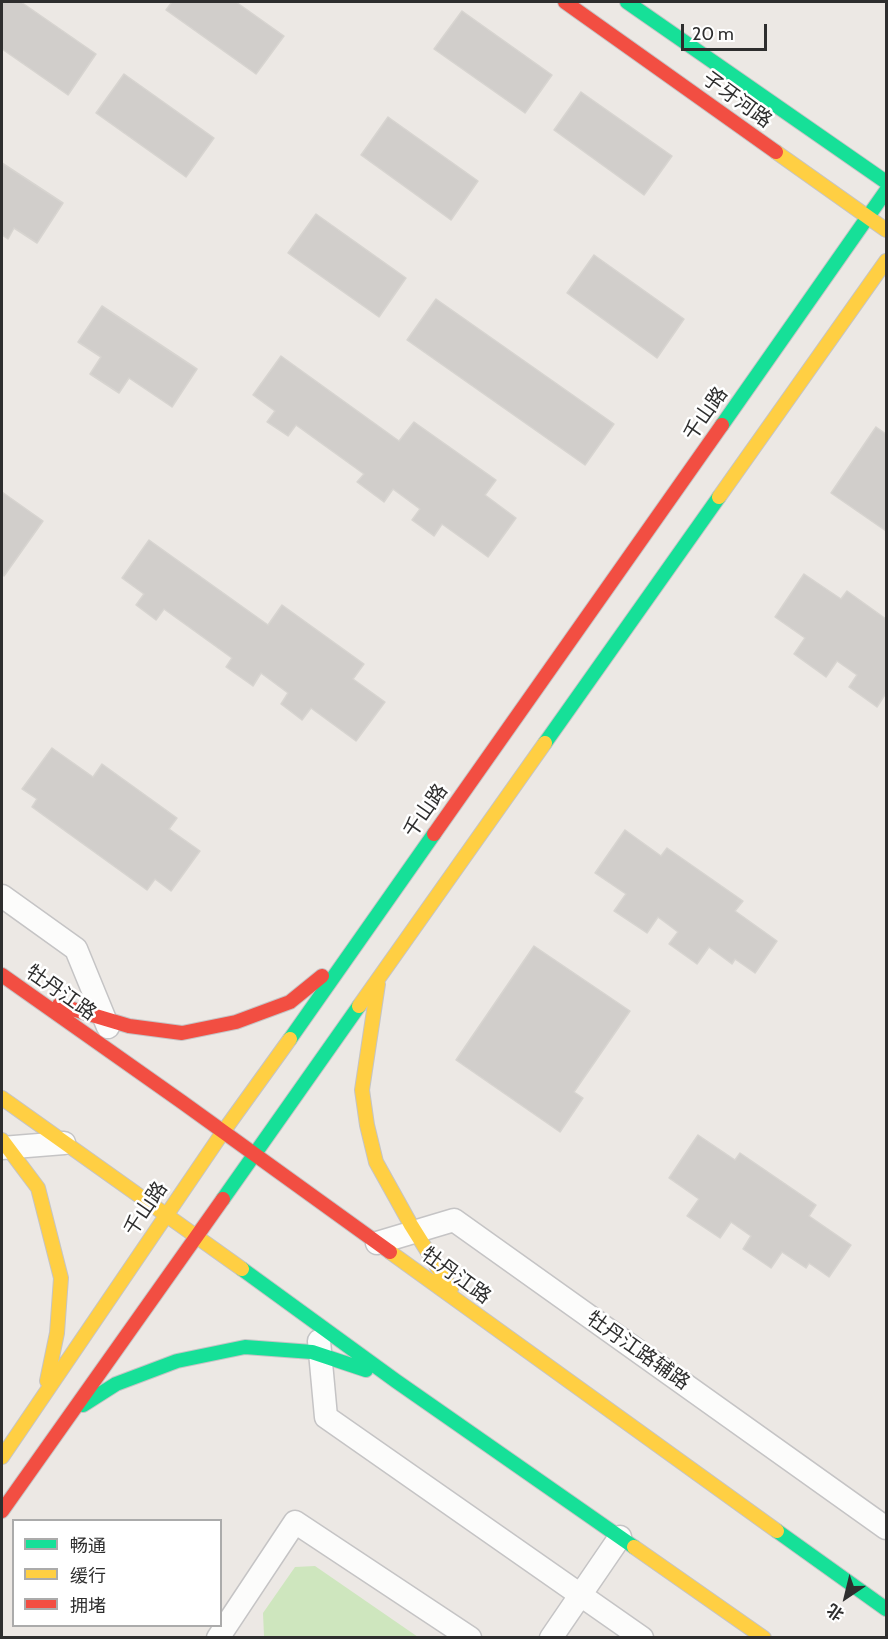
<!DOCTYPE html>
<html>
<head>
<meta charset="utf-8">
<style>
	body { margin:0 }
	#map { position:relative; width:888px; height:1639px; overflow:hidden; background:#ece8e4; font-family:Cabin,"Noto Sans SC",sans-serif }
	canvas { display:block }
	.frame { position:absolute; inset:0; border:3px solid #2e2e2e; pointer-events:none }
	.legend { position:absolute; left:12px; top:1519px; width:210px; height:108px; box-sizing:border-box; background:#fff; border:2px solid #ababab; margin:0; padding:8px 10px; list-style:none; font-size:18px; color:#2e2e2e }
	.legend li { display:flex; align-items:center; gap:12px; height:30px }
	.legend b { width:30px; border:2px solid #ababab }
	.north { position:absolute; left:816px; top:1567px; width:60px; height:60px; -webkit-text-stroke:4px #fff; paint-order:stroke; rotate:215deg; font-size:16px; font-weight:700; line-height:24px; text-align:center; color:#2e2e2e }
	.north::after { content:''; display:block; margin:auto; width:21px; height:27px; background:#2e2e2e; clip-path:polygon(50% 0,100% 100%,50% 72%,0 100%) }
	.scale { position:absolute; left:681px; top:24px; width:86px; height:27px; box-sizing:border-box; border:3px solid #2e2e2e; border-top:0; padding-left:8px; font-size:18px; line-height:21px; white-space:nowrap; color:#2e2e2e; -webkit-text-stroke:4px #fff; paint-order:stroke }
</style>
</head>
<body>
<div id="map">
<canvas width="888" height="1639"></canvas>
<div class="frame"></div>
<ul class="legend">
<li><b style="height:8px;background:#16e098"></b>畅通</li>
<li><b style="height:8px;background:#ffcf43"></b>缓行</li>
<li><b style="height:8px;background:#f24e42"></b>拥堵</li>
</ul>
<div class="north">北</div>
<div class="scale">20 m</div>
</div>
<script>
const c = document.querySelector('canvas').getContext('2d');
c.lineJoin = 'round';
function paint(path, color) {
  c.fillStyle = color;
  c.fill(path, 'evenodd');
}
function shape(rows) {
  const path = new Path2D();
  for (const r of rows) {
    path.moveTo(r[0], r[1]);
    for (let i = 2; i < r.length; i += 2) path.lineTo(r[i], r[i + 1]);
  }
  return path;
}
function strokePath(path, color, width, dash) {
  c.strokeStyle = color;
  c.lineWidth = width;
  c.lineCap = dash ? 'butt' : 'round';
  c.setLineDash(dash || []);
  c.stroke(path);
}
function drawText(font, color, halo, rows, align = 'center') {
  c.font = font + ' Cabin,"Noto Sans SC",sans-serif';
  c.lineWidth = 5;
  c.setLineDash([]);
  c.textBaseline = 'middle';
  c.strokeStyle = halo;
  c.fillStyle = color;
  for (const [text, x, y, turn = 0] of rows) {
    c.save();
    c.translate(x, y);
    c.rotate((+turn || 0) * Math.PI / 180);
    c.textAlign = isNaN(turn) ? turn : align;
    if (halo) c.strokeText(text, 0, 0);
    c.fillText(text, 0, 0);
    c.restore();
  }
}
paint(shape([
	[315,1566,418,1637,266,1638,264,1636,263,1613,295,1567]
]), '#cee6be');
const building = shape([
	[2,2,21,2,96,54,68,95,2,49,2,2],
	[172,2,236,2,284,36,256,74,166,10,172,2],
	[462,11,552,75,525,113,434,49,462,11],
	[124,74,214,138,186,177,96,113,124,74],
	[581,92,672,156,644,195,554,130,581,92],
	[388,117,478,181,451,220,361,155,388,117],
	[2,163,63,203,37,243,14,228,8,239,2,235,2,163],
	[316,214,406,278,379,317,288,253,316,214],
	[594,255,684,319,657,358,567,293,594,255],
	[436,299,614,424,585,465,407,340,436,299],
	[102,306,197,369,172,407,129,378,119,393,90,374,101,357,78,342,102,306],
	[281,356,399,441,414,422,496,480,485,495,516,518,488,557,442,524,434,536,412,520,420,509,393,489,384,502,357,482,364,474,296,425,288,436,267,422,275,411,253,395,281,356],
	[876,427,886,434,886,531,831,493,876,427],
	[2,492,43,521,4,576,2,574,2,492],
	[149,540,268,625,282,605,364,664,353,679,385,702,356,741,311,708,302,720,281,704,288,693,261,673,253,686,226,667,232,658,164,609,156,620,136,605,144,594,122,578,149,540],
	[804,574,841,599,847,591,886,619,886,693,877,707,849,687,857,675,837,661,826,677,794,654,805,638,775,617,804,574],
	[52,748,93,777,102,764,177,818,169,829,200,851,171,891,155,879,147,890,32,807,37,799,22,789,52,748],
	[625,830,661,856,667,848,743,901,735,911,777,941,755,973,735,959,732,964,709,947,697,964,669,944,678,932,658,917,647,933,614,911,626,894,595,873,625,830],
	[534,946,630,1011,574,1092,583,1098,560,1132,456,1060,534,946],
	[698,1135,735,1160,740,1153,816,1205,809,1216,851,1245,829,1277,809,1263,806,1268,782,1252,771,1268,743,1249,751,1236,731,1222,720,1238,687,1216,699,1199,669,1178,698,1135]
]);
paint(building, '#d1cecb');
strokePath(building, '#d7d4d0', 1.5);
const street = shape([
	[2,896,76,949,108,1027],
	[2,1148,64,1143],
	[377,1243,454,1220,886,1528],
	[319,1341,326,1417,642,1638],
	[218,1638,295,1522,470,1638],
	[551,1638,620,1537]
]);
const fast = shape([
	[627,2,886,182],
	[722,425,886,191],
	[545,743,719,497],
	[290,1039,434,834],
	[223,1199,359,1006],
	[242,1269,396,1381,634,1547],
	[83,1405,116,1384,177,1361,245,1347,312,1352,366,1370],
	[777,1531,886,1609]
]);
const slow = shape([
	[776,152,886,230],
	[719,497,886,261],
	[378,984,362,1090,367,1125,376,1162,411,1225,451,1289],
	[359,1006,545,743],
	[2,1098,242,1269],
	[2,1140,38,1188,61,1278,57,1333,47,1381],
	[390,1252,777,1531],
	[2,1457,223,1132,290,1039],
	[634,1547,764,1638]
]);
const jam = shape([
	[565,2,776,152],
	[434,834,722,425],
	[2,975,182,1102,390,1252],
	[59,1005,129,1026,182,1033,236,1022,290,1002,322,976],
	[2,1511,223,1199]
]);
strokePath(street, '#c5c4c5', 25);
strokePath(fast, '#c5c4c5', 16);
strokePath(slow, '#c5c4c5', 16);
strokePath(jam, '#c5c4c5', 16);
strokePath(street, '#fcfcfb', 22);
strokePath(fast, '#16e098', 14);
strokePath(slow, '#ffcf43', 14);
strokePath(jam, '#f24e42', 14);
drawText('20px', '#2e2e2e', '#fff', [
	["子牙河路",737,100,36],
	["千山路",706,414,-55],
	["千山路",426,811,-55],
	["牡丹江路",61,993,35],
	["千山路",146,1209,-56],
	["牡丹江路",456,1276,36],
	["牡丹江路辅路",638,1351,35]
]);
</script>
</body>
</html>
